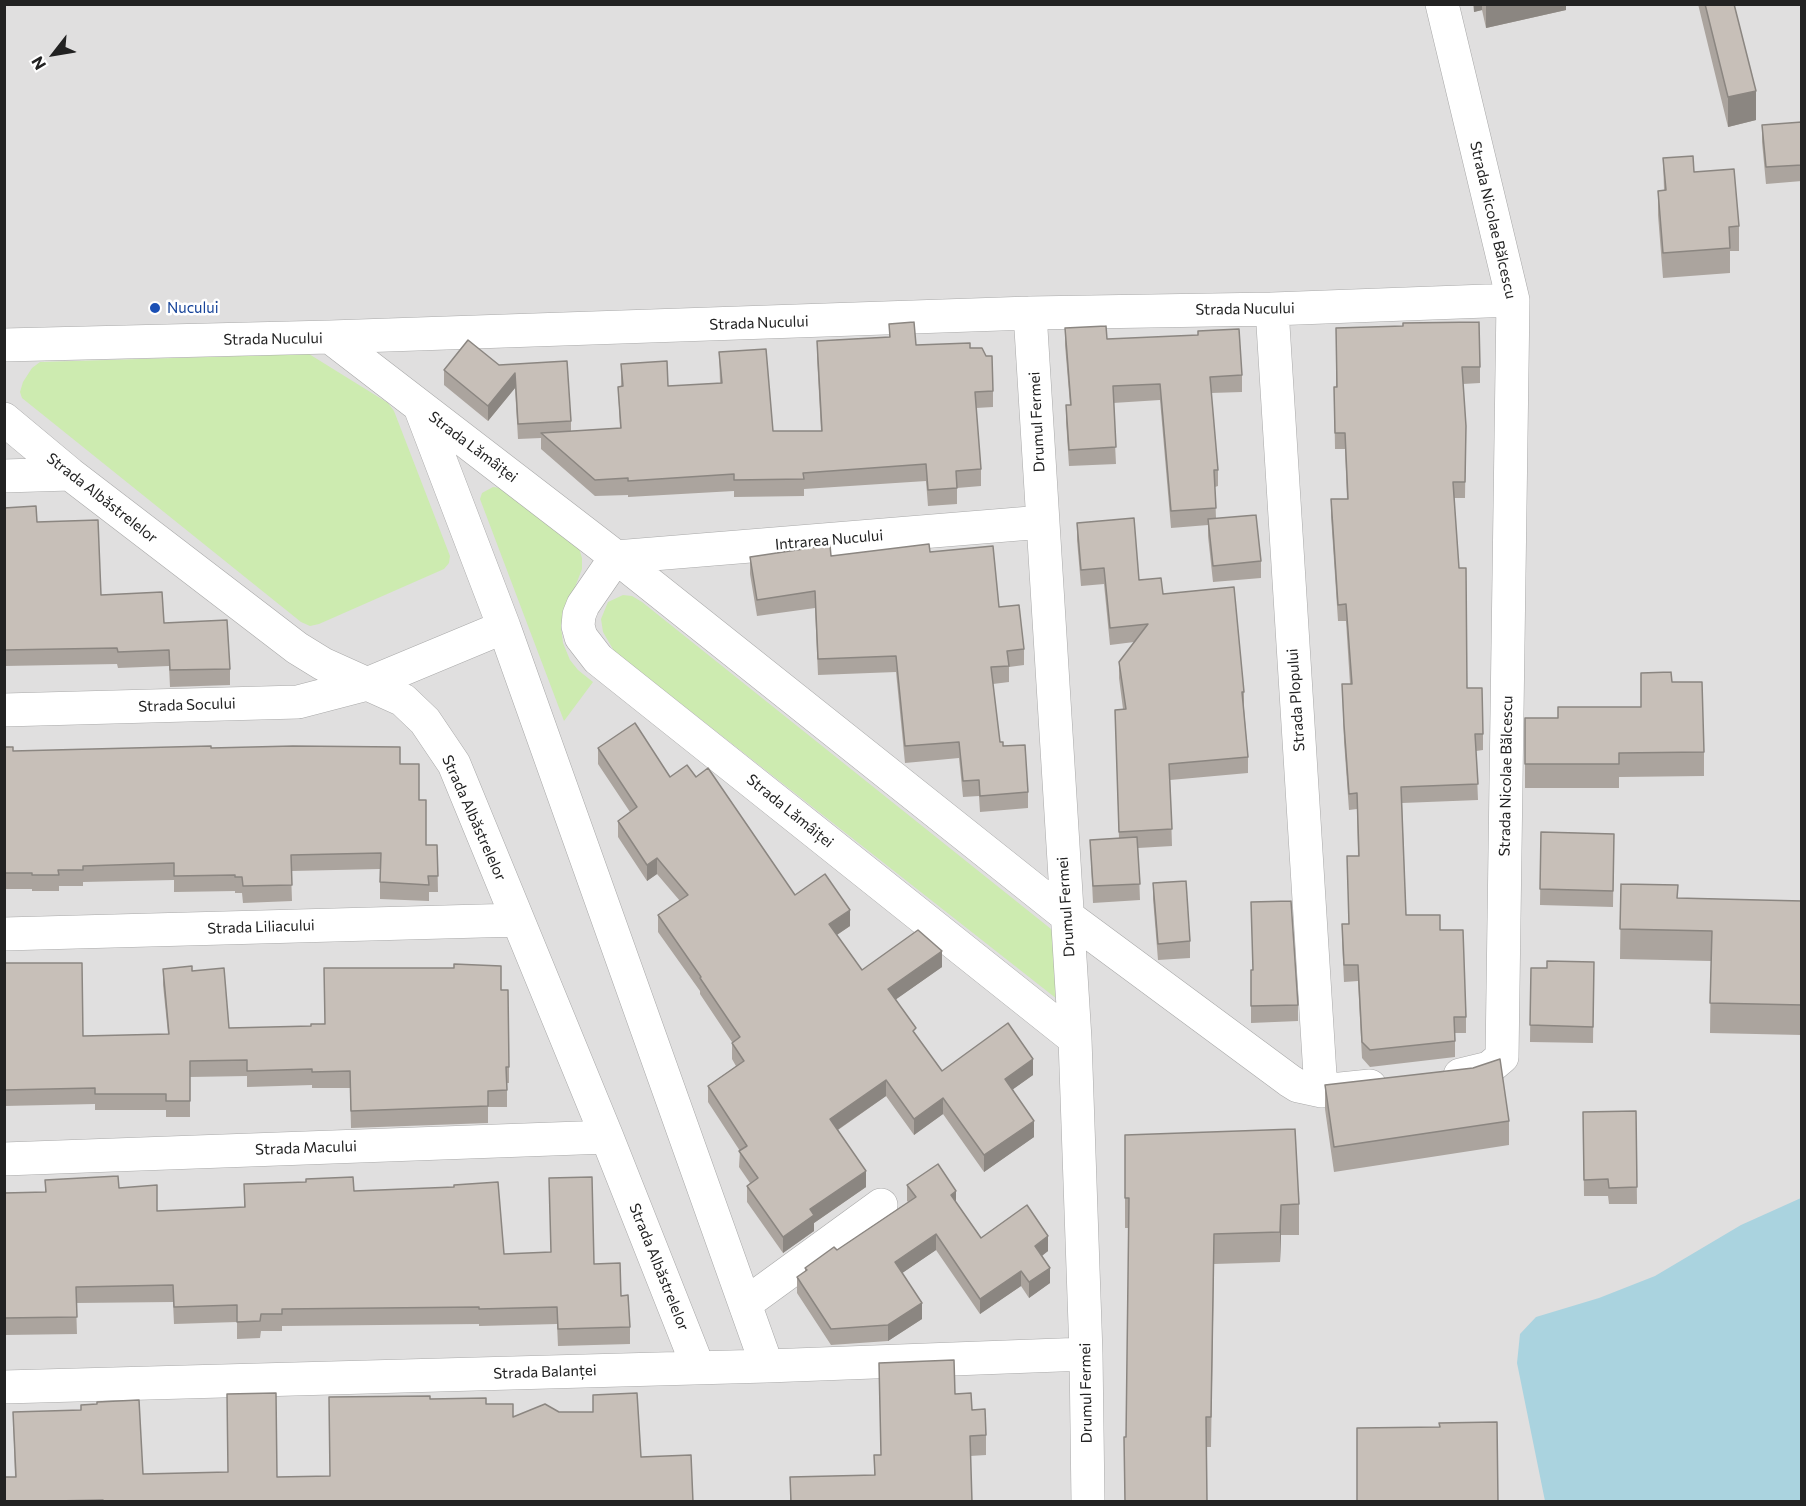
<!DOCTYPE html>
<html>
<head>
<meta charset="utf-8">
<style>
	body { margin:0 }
	#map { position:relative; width:1806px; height:1506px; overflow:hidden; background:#f2efe9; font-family:Commissioner,sans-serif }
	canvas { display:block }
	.frame { position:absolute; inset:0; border:6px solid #222; pointer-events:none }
	.north { position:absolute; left:24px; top:24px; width:60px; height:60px; -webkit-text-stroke:4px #fff; paint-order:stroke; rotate:239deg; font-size:16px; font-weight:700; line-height:24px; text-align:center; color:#222 }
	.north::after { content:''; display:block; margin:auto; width:21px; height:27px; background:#222; clip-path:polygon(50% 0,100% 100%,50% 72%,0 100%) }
</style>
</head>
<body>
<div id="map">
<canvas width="1806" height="1506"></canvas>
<div class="frame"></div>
<div class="north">N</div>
</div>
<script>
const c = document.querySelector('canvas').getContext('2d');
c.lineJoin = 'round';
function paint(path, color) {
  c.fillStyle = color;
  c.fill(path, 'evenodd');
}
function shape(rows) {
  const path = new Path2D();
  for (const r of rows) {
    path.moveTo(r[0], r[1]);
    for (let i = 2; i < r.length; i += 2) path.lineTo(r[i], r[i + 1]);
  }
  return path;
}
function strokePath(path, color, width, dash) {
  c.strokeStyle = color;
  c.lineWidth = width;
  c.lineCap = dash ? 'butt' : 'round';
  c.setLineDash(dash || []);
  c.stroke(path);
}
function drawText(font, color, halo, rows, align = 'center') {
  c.font = font + ' Commissioner,sans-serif';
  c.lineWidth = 5;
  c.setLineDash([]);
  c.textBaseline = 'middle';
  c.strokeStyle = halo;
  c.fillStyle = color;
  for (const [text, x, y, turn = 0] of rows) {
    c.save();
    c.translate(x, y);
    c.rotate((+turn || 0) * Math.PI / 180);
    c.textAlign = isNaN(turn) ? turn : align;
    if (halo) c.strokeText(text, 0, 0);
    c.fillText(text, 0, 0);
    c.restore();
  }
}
paint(shape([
	[5,5,1801,5,1801,1501,5,1501]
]), '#e0dfdf');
paint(shape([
	[309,354,388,403,394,411,450,556,449,563,444,569,319,624,310,626,301,622,22,398,20,392,23,382,32,368,40,362],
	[493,487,501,488,579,548,582,558,582,569,565,613,561,627,563,643,570,660,578,670,593,682,564,721,480,499,482,493],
	[623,595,632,596,642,602,1056,933,1057,999,614,651,603,632,601,619,608,602]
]), '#cdebb0');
paint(shape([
	[1801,1198,1801,1501,1545,1501,1517,1363,1520,1334,1536,1317,1599,1298,1655,1276,1741,1225]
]), '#aad3df');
const minor = shape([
	[1442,4,1513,300,1502,1057,1489,1068,1460,1075],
	[1272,309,1321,1091],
	[1030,313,1075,1039,1086,1354,1088,1502],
	[330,337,616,557,1067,916,1290,1081,1298,1086,1321,1091,1370,1086],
	[4,345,330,337,1030,313,1272,309,1513,300],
	[420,407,504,627,767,1366],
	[4,419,70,474,297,648,323,664,403,700,425,721,454,764,607,1137,698,1367],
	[4,476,70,474],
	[1043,522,616,557,583,605,579,615,578,626,581,637,598,659,1075,1039],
	[4,710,298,702,367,684,504,627],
	[4,934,518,920],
	[4,1159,607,1137],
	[745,1304,881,1205],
	[4,1387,767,1366,1086,1354]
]);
strokePath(minor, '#a9a9a9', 34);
strokePath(minor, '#fff', 33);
paint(shape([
	[1473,4,1566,4,1566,10,1486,28,1482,10,1474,12],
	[1698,4,1734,4,1756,120,1728,127],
	[1802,122,1802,181,1766,184,1762,142,1762,125],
	[1663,158,1694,172,1739,226,1739,251,1730,251,1730,273,1663,278,1658,215,1658,191,1664,190],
	[889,324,916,345,970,348,993,391,993,407,976,408,981,469,981,486,957,488,957,504,928,506,926,481,804,489,804,496,734,497,734,491,628,497,628,495,595,496,541,449,541,438,518,439,515,388,488,421,444,385,444,370,499,365,571,421,571,431,620,428,618,387,621,386,621,364,668,386,720,383,719,352,773,431,821,431,817,357,817,341,889,337],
	[1065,328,1242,375,1242,392,1211,393,1218,470,1218,486,1215,487,1216,519,1261,561,1261,578,1213,582,1208,536,1208,525,1171,528,1160,400,1113,403,1116,464,1069,466,1066,421,1066,405,1070,405,1065,345],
	[1336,328,1480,367,1480,383,1463,384,1466,426,1465,498,1454,498,1467,688,1483,734,1483,750,1476,751,1478,800,1402,803,1406,915,1440,930,1466,1017,1466,1033,1455,1033,1455,1057,1370,1067,1362,1058,1358,981,1344,982,1342,940,1342,924,1349,924,1347,856,1358,856,1357,809,1349,810,1344,741,1342,684,1350,684,1346,621,1338,621,1331,516,1331,499,1347,499,1345,449,1335,449,1334,387,1336,387],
	[4,508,37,522,101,595,164,623,230,669,230,685,170,687,169,666,118,668,117,664,4,666],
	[1077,523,1139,580,1163,594,1244,692,1244,709,1248,757,1248,773,1170,780,1172,846,1138,848,1140,900,1093,903,1090,840,1119,838,1115,710,1123,709,1119,678,1119,662,1134,642,1110,645,1104,584,1081,586,1077,540],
	[930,552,999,607,1024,649,1024,665,1009,667,1009,682,993,684,1000,742,1028,792,1028,808,980,812,979,796,963,797,959,758,905,763,896,672,818,675,815,608,757,616,750,574,750,557,831,556],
	[1672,682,1704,752,1704,776,1619,777,1619,788,1525,788,1525,718,1558,718,1641,707],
	[4,747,13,751,211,748,400,764,419,800,426,845,437,845,438,892,429,892,429,901,380,899,380,869,291,871,292,901,243,903,242,893,235,893,235,891,174,892,174,880,83,882,83,886,59,886,59,891,32,891,32,889,4,889],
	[598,748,670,777,696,777,795,895,850,926,837,935,862,970,942,967,896,999,916,1036,942,1071,1033,1075,1013,1089,1034,1137,984,1172,943,1114,914,1135,886,1096,838,1130,866,1187,814,1223,814,1231,783,1253,747,1202,747,1186,750,1183,739,1167,740,1151,708,1102,708,1086,736,1066,732,1059,732,1042,700,994,700,991,658,932,658,915,680,901,657,874,647,881,618,837,618,821,630,812,598,764],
	[1541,832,1614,834,1613,907,1540,905],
	[1153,883,1190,941,1190,958,1158,960,1153,899],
	[1621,884,1678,898,1802,901,1802,1035,1710,1033,1711,961,1620,959],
	[1251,902,1298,1005,1298,1021,1251,1023,1251,970,1253,970],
	[1594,962,1593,1043,1530,1042,1531,968,1547,968],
	[4,963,83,1036,168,1034,163,985,163,969,192,971,229,1028,311,1026,501,990,509,1067,509,1083,507,1083,507,1107,488,1107,488,1123,351,1128,350,1088,312,1088,312,1085,247,1087,247,1076,190,1077,190,1117,166,1117,166,1110,95,1110,95,1104,4,1106],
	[1473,1068,1509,1121,1509,1145,1334,1172,1325,1109,1325,1085],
	[1636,1111,1637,1204,1609,1204,1608,1196,1584,1196,1583,1112],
	[1125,1135,1299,1204,1299,1235,1281,1235,1280,1262,1214,1264,1211,1447,1207,1447,1129,1228,1125,1228],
	[549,1178,594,1264,621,1296,630,1327,630,1344,558,1346,557,1324,479,1326,479,1324,282,1326,282,1331,261,1331,260,1338,237,1339,237,1322,174,1324,173,1302,76,1303,77,1334,4,1335,4,1193,45,1192,45,1180,119,1188,157,1211,244,1207,244,1184,354,1191,504,1254,551,1253],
	[907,1185,956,1202,981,1238,1048,1251,1042,1256,1050,1283,1029,1298,1021,1286,980,1314,936,1250,902,1273,922,1319,888,1341,831,1345,797,1293,797,1277,805,1272,805,1268,837,1250,908,1202,907,1201],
	[879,1363,955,1394,972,1410,986,1435,986,1455,970,1456,972,1502,790,1502,790,1477,874,1475,874,1455,881,1455],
	[593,1395,641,1457,693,1502,4,1502,15,1477,13,1412,143,1474,277,1477,330,1476,430,1399,486,1404,513,1417,559,1412,593,1412]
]), '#aba49e');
paint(shape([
	[1474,4,1482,4,1482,10,1474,12],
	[1486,4,1566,4,1566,10,1486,28],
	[1756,91,1756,120,1728,127,1728,97],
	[515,373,515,388,488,421,488,406],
	[657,858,657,874,647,881,647,865],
	[850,910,850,926,829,940,829,924],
	[942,951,942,967,888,1005,888,989],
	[1033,1059,1033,1075,1005,1095,1005,1079],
	[886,1080,886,1096,830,1135,830,1119],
	[943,1098,943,1114,914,1135,914,1119],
	[1034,1121,1034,1137,984,1172,984,1155],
	[866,1171,866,1187,814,1223,814,1231,783,1253,783,1237,810,1209],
	[956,1191,956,1207,951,1195],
	[1281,1205,1281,1235,1280,1262,1280,1232],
	[936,1234,936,1250,895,1278,895,1262],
	[1048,1236,1048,1251,1035,1261,1035,1246],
	[1050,1268,1050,1283,1029,1298,1029,1282],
	[1021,1271,1021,1286,980,1314,980,1299],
	[922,1303,922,1319,888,1341,888,1325]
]), '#8b8681');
const building = shape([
	[1705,4,1734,4,1756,91,1728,97,1705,4],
	[1802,122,1802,165,1766,167,1762,125,1802,122],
	[1693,156,1694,172,1734,169,1739,226,1729,227,1730,248,1663,253,1658,191,1666,190,1663,158,1693,156],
	[914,322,916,345,970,343,970,348,982,348,986,356,992,356,993,391,975,392,981,469,956,471,957,488,928,490,926,464,803,473,804,479,734,480,734,474,628,481,628,478,595,480,541,433,621,428,618,387,623,386,621,364,667,361,668,386,722,383,719,352,766,349,773,431,822,431,817,341,890,337,889,324,914,322],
	[1479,322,1480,367,1462,367,1466,426,1465,482,1453,482,1459,568,1466,568,1467,688,1482,688,1483,734,1475,734,1478,784,1401,787,1406,915,1440,915,1440,930,1463,930,1466,1017,1454,1017,1455,1041,1370,1050,1362,1042,1358,965,1344,965,1342,924,1349,924,1347,856,1359,856,1357,793,1349,794,1344,725,1342,684,1352,684,1346,604,1338,605,1331,499,1348,499,1345,433,1335,433,1334,387,1337,387,1336,328,1403,326,1403,323,1479,322],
	[1106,326,1107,339,1198,335,1198,331,1239,329,1242,375,1210,377,1218,470,1214,470,1216,508,1171,511,1160,384,1113,386,1116,447,1069,450,1066,405,1071,405,1065,328,1106,326],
	[468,340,499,365,567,361,571,421,518,424,515,373,488,406,444,370,468,340],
	[36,506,37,522,98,520,101,595,162,592,164,623,227,620,230,669,170,670,169,650,118,652,117,648,4,650,4,508,36,506],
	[1256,515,1261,561,1213,566,1208,519,1256,515],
	[1134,518,1139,580,1161,578,1163,594,1234,587,1244,692,1242,692,1248,757,1169,764,1172,829,1119,832,1115,710,1126,709,1119,662,1148,624,1110,628,1104,568,1081,570,1077,523,1134,518],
	[929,544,930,552,993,546,999,607,1019,605,1024,649,1007,651,1009,666,991,667,1000,742,1003,742,1003,746,1025,745,1028,792,980,796,979,780,963,781,959,742,905,746,896,656,818,659,815,591,757,600,750,557,830,545,831,556,929,544],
	[1671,672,1672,682,1702,682,1704,752,1619,753,1619,764,1525,764,1525,718,1558,718,1558,707,1641,707,1641,673,1671,672],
	[635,723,670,777,687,765,696,777,708,768,795,895,825,874,850,910,829,924,862,970,918,930,942,951,888,989,916,1028,913,1031,942,1071,1008,1023,1033,1059,1005,1079,1034,1121,984,1155,943,1098,914,1119,886,1080,830,1119,866,1171,810,1209,814,1215,783,1237,747,1186,758,1178,739,1151,747,1146,708,1086,744,1061,732,1043,740,1037,700,978,701,977,658,915,688,895,657,858,647,865,618,821,637,807,598,748,635,723],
	[211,746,211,748,293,746,400,747,400,764,419,764,419,800,426,800,426,845,437,845,438,876,428,876,429,885,380,882,381,853,291,855,292,885,243,886,242,877,235,877,235,875,174,876,174,863,83,866,83,870,58,870,59,875,32,875,32,873,4,873,4,747,13,747,13,751,211,746],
	[1541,832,1614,834,1613,891,1540,889,1541,832],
	[1137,837,1140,884,1093,886,1090,840,1137,837],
	[1186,881,1190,941,1158,944,1153,883,1186,881],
	[1621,884,1678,885,1677,898,1802,901,1802,1005,1710,1003,1712,931,1620,929,1621,884],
	[1291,901,1298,1005,1251,1006,1251,970,1253,970,1251,902,1291,901],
	[1547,961,1594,962,1593,1027,1530,1025,1531,968,1547,968,1547,961],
	[4,963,82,963,83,1036,169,1034,163,969,192,966,192,971,224,968,229,1028,311,1026,311,1024,325,1024,324,968,454,968,454,964,501,966,501,990,508,990,509,1067,506,1067,507,1090,488,1091,488,1106,351,1111,350,1071,312,1072,312,1069,247,1071,247,1060,190,1061,190,1101,166,1101,166,1094,95,1094,95,1088,4,1090,4,963],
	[1500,1059,1509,1121,1334,1147,1325,1085,1473,1068,1500,1059],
	[1636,1111,1637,1187,1609,1188,1608,1179,1584,1180,1583,1112,1636,1111],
	[1295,1129,1299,1204,1281,1205,1280,1232,1214,1234,1211,1417,1206,1417,1207,1502,1125,1502,1124,1437,1126,1437,1129,1198,1125,1198,1125,1135,1295,1129],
	[938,1164,956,1191,951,1195,981,1238,1027,1205,1048,1236,1035,1246,1050,1268,1029,1282,1021,1271,980,1299,936,1234,895,1262,922,1303,888,1325,831,1329,797,1277,807,1270,805,1268,834,1247,837,1250,916,1197,907,1185,938,1164],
	[118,1176,119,1188,157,1185,157,1211,245,1207,244,1184,306,1182,306,1179,353,1177,354,1191,454,1187,454,1185,498,1182,504,1254,551,1252,549,1178,592,1177,594,1264,620,1263,621,1296,628,1295,630,1327,558,1329,557,1307,479,1309,479,1307,282,1309,282,1314,261,1314,260,1321,237,1322,237,1305,174,1307,173,1285,76,1287,77,1317,4,1318,4,1193,46,1192,45,1180,118,1176],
	[954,1360,955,1394,971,1393,972,1410,985,1409,986,1435,970,1436,972,1502,791,1502,790,1477,875,1475,874,1455,881,1455,879,1363,954,1360],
	[276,1393,277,1477,330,1476,329,1397,430,1396,430,1399,486,1398,486,1404,513,1404,513,1417,545,1404,559,1412,593,1412,593,1395,637,1393,641,1457,691,1455,693,1502,103,1502,103,1500,4,1502,4,1477,16,1477,13,1412,81,1410,81,1405,97,1404,97,1402,139,1400,143,1474,228,1472,227,1394,276,1393],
	[1497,1422,1498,1502,1357,1502,1357,1428,1440,1427,1439,1423,1497,1422]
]);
paint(building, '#c7bfb8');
strokePath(building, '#8b8681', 1.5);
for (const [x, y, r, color] of [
	[155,308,6,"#1a4fb4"]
]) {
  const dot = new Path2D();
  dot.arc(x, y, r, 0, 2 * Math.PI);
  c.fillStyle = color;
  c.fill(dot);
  strokePath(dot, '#fff', 2);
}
drawText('15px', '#222', '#fff', [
	["Strada Nicolae Bălcescu",1493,220,77],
	["Strada Nucului",1245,309,-1],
	["Strada Nucului",759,323,-2],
	["Strada Nucului",273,339,-1],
	["Drumul Fermei",1037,422,-93],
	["Strada Lămâiței",473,447,37],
	["Strada Albăstrelelor",102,498,38],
	["Intrarea Nucului",829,540,-5],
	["Strada Plopului",1296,700,-94],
	["Strada Socului",187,705,-2],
	["Strada Nicolae Bălcescu",1506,776,-89],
	["Strada Lămâiței",790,811,39],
	["Strada Albăstrelelor",474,818,66],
	["Drumul Fermei",1066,907,-94],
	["Strada Liliacului",261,927,-2],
	["Strada Macului",306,1148,-2],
	["Strada Albăstrelelor",659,1267,68],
	["Strada Balanței",545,1372,-2],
	["Drumul Fermei",1086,1393,-91]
]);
drawText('15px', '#164399', '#fff', [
	["Nucului",167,308]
], 'left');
</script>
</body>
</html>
